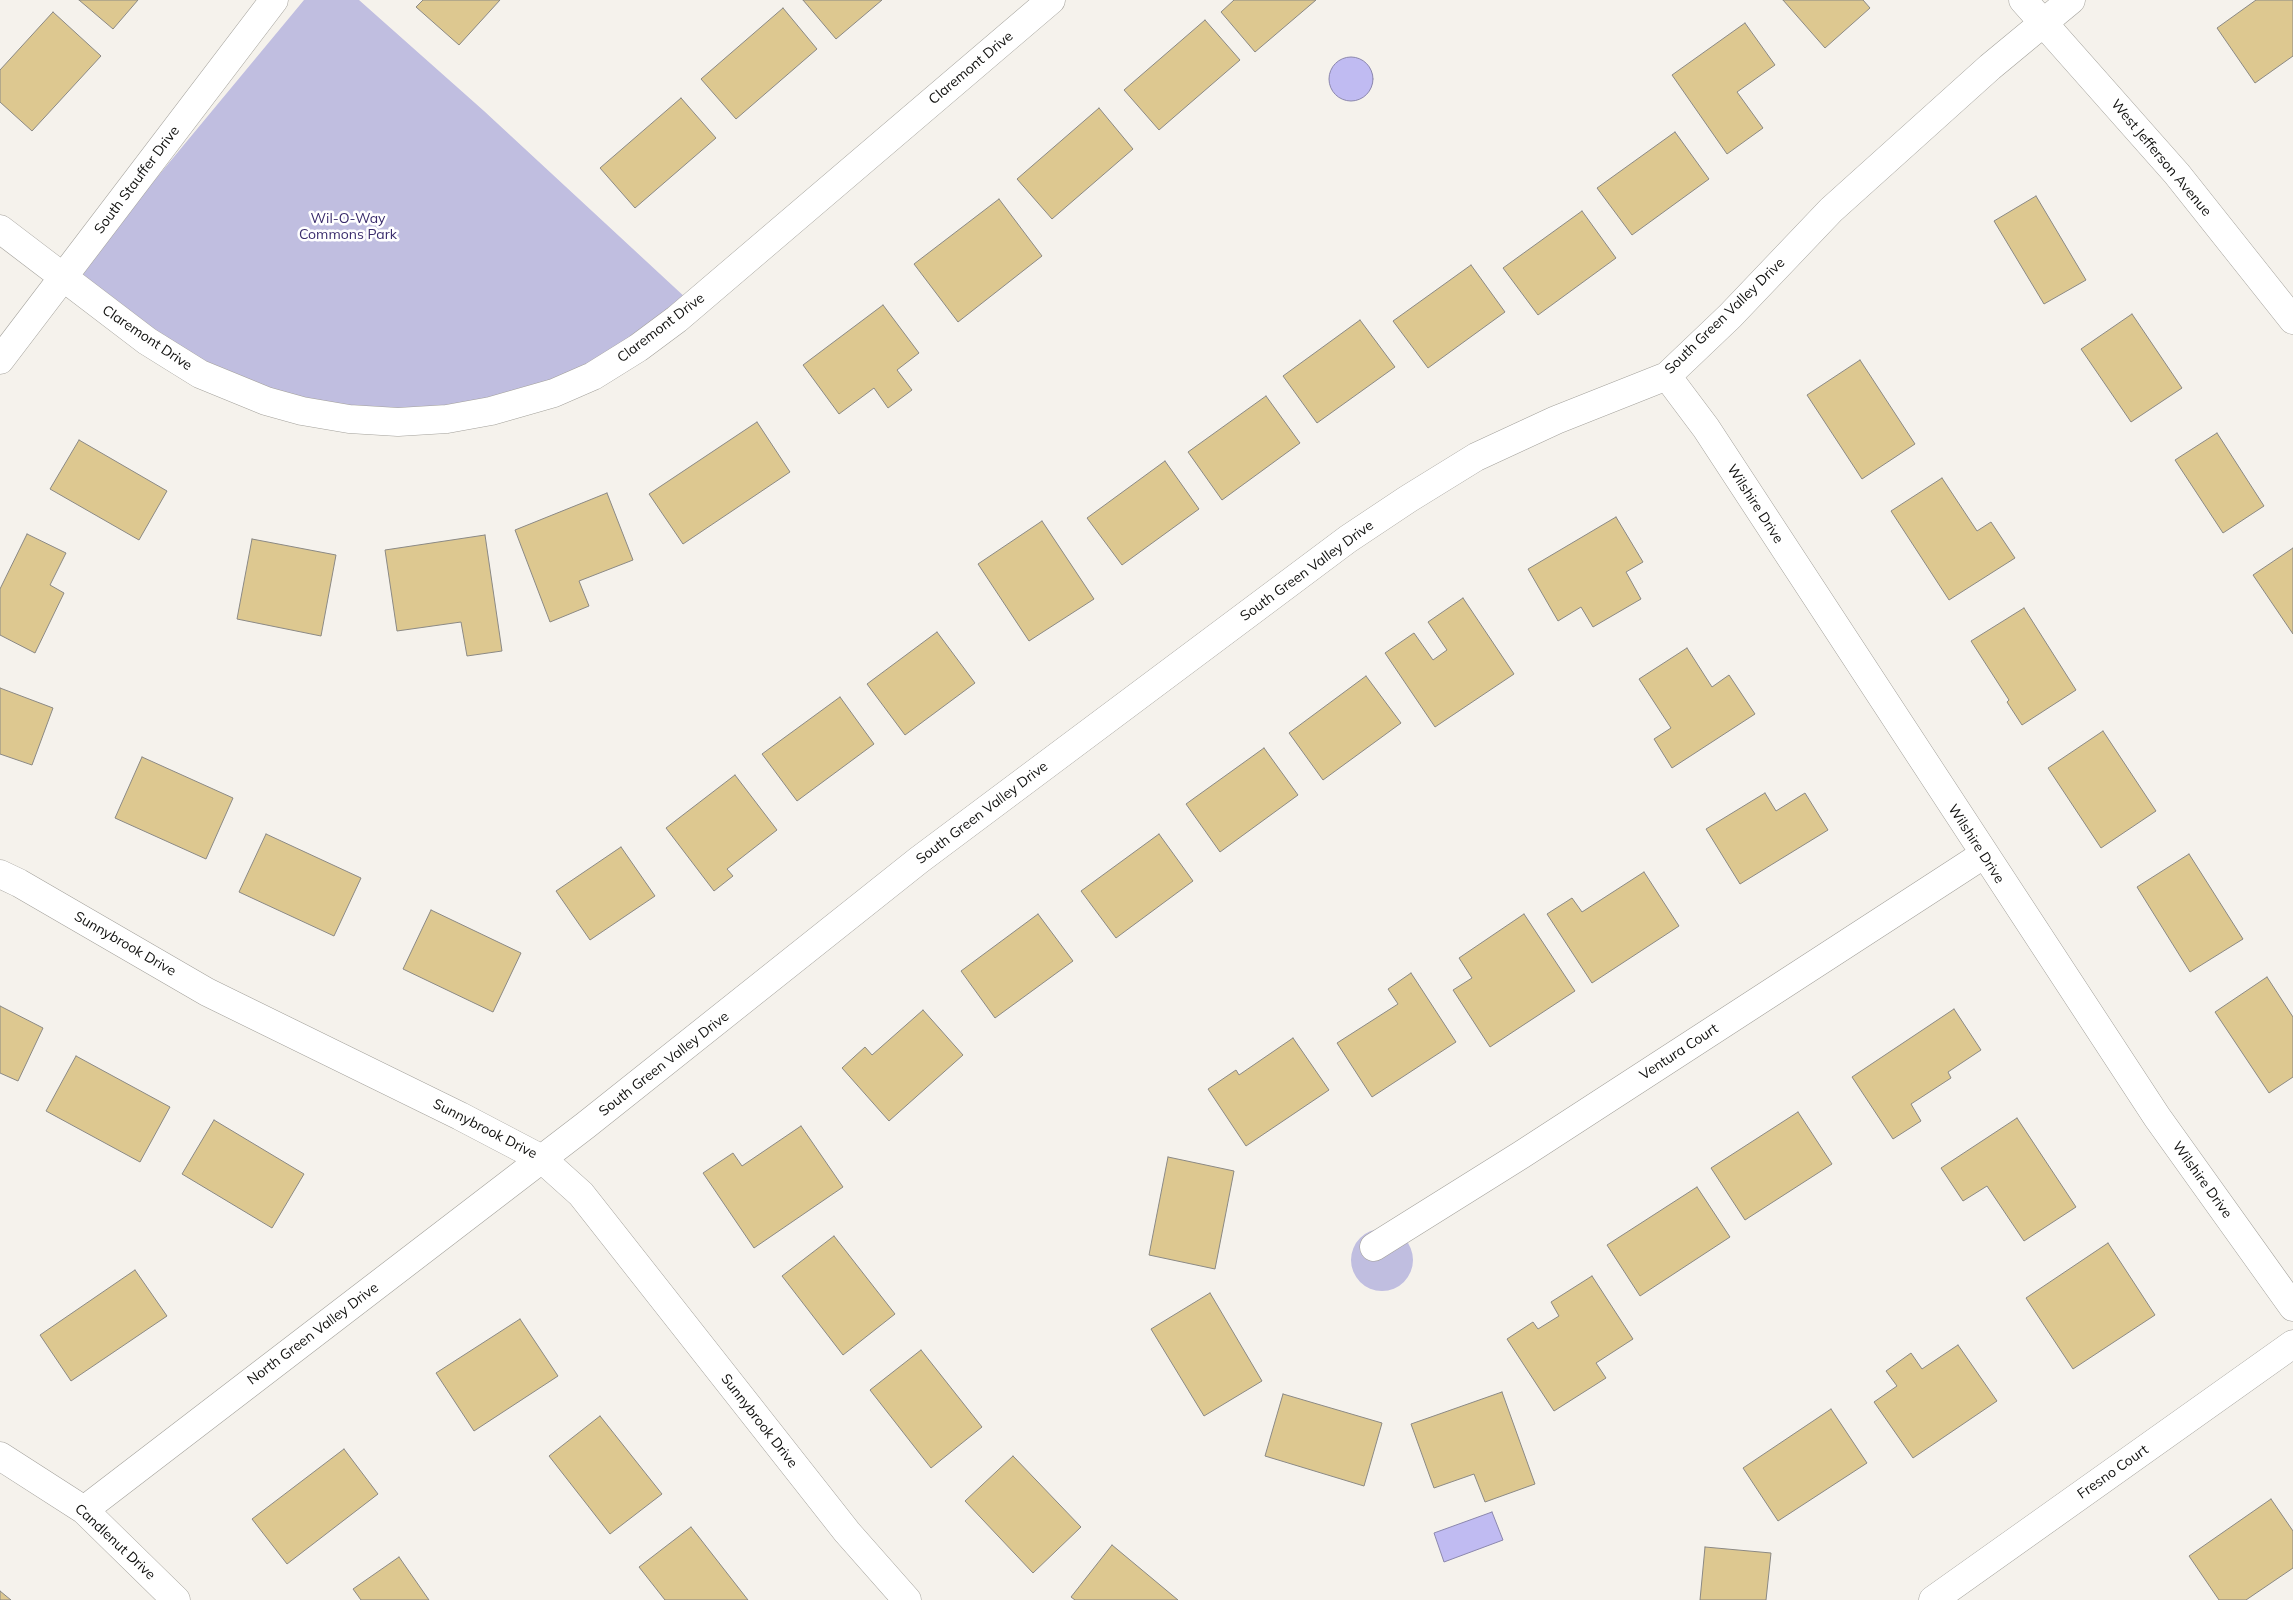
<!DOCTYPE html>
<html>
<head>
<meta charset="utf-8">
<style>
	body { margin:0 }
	canvas { display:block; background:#f5f2ec }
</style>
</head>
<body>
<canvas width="2293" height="1600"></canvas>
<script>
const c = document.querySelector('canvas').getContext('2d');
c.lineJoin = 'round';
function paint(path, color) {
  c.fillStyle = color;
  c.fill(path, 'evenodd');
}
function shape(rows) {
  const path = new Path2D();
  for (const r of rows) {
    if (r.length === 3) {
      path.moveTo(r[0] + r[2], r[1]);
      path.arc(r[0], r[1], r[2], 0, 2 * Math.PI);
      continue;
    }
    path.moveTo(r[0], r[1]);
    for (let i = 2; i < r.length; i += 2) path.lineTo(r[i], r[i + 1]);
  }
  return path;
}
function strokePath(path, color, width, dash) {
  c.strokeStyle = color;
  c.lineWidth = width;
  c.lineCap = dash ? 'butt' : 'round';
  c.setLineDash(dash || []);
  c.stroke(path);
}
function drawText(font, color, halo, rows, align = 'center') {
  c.font = font + ' Mulish,sans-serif';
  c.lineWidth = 5;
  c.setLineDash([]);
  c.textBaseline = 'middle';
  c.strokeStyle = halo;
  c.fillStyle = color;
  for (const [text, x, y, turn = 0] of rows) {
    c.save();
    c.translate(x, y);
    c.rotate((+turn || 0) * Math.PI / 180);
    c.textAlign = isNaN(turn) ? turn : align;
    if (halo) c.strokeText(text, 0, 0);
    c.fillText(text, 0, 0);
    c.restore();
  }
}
paint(shape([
	[304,0,359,0,484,111,687,299,602,361,525,390,446,412,375,412,286,397,200,364,76,275],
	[1382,1260,31]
]), '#c0bee0');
const water = shape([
	[1351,79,22],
	[1492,1512,1503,1540,1444,1562,1434,1533,1492,1512]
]);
paint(water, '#c0bbf2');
strokePath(water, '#8b87ad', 1);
const building = shape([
	[79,0,138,0,113,29,79,0],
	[423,0,500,0,459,45,416,7,423,0],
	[803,0,882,0,836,39,803,0],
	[1234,0,1316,0,1255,52,1221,12,1234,0],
	[1783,0,1863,0,1870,8,1825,48,1783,0],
	[2256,0,2293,0,2293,56,2255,83,2217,28,2256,0],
	[783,8,817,49,736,119,701,79,783,8],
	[53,12,101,56,32,131,0,102,0,70,53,12],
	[1205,20,1240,60,1159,130,1124,90,1205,20],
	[1745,23,1775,65,1737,92,1763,128,1727,154,1672,75,1745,23],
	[681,98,716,138,635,208,600,168,681,98],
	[1099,108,1133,149,1052,219,1017,179,1099,108],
	[1675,132,1709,179,1632,235,1597,188,1675,132],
	[2036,196,2086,280,2044,304,1994,221,2036,196],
	[999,199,1042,256,958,322,914,264,999,199],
	[1582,211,1616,258,1538,315,1503,268,1582,211],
	[1471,265,1505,312,1428,368,1393,321,1471,265],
	[883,305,919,353,897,370,912,390,888,408,874,388,839,414,803,365,883,305],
	[2132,314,2182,388,2131,422,2081,349,2132,314],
	[1360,320,1395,367,1317,423,1283,376,1360,320],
	[1860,360,1915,444,1862,479,1807,395,1860,360],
	[1266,396,1300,443,1222,500,1188,452,1266,396],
	[757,422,790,472,683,544,649,494,757,422],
	[2217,433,2264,506,2223,533,2175,460,2217,433],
	[79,440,167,491,139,540,50,489,79,440],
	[1165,461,1199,509,1122,565,1087,518,1165,461],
	[1942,478,1977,531,1991,522,2015,558,1949,600,1891,511,1942,478],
	[607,493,633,560,579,581,589,606,550,622,515,530,607,493],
	[1616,517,1643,562,1626,572,1641,599,1593,627,1581,607,1558,621,1528,569,1616,517],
	[1042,521,1094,599,1029,641,978,564,1042,521],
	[27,534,66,553,50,585,64,593,35,653,0,635,0,589,27,534],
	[485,535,502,651,467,656,461,622,397,631,385,550,485,535],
	[252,539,336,555,321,636,237,619,252,539],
	[2293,548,2293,634,2253,575,2293,548],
	[1463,598,1514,674,1435,727,1385,653,1414,633,1433,660,1447,650,1428,622,1463,598],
	[2024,608,2076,690,2022,725,2007,702,2009,700,1971,641,2024,608],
	[937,632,975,683,905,735,867,684,937,632],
	[1687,648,1712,687,1729,675,1755,714,1672,768,1654,739,1671,728,1639,679,1687,648],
	[1366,676,1401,723,1323,780,1289,733,1366,676],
	[0,688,53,708,32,765,0,754,0,688],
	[840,697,874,744,797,801,762,754,840,697],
	[2103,731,2156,811,2101,848,2048,768,2103,731],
	[1264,748,1298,795,1220,852,1186,804,1264,748],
	[142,757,233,798,206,859,115,818,142,757],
	[735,775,777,830,727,869,733,876,714,891,666,828,735,775],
	[1765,793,1776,811,1805,793,1828,830,1740,884,1706,829,1765,793],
	[266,834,361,878,334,936,239,892,266,834],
	[1159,834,1193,881,1116,938,1081,891,1159,834],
	[621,847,655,896,590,940,556,891,621,847],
	[2189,854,2243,939,2190,972,2137,887,2189,854],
	[1644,872,1679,926,1592,983,1547,914,1572,898,1582,912,1644,872],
	[431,910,521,953,493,1012,403,969,431,910],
	[1038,914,1073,961,995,1018,961,971,1038,914],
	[1524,914,1575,991,1490,1047,1453,990,1472,978,1459,958,1524,914],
	[1411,973,1456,1042,1372,1097,1337,1043,1398,1004,1388,989,1411,973],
	[2267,977,2293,1017,2293,1077,2269,1093,2215,1012,2267,977],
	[0,1006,43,1028,18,1081,0,1073,0,1006],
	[1954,1009,1981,1050,1948,1072,1951,1078,1911,1104,1921,1121,1893,1139,1852,1077,1954,1009],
	[923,1010,963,1055,889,1121,842,1068,865,1047,872,1055,923,1010],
	[1293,1038,1329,1090,1246,1146,1208,1089,1236,1070,1239,1075,1293,1038],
	[76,1056,170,1107,140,1162,46,1111,76,1056],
	[1798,1112,1832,1164,1745,1220,1711,1168,1798,1112],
	[2017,1118,2076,1207,2024,1241,1987,1186,1963,1201,1941,1168,2017,1118],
	[214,1120,304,1174,272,1228,182,1174,214,1120],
	[801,1126,843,1187,754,1248,703,1173,733,1153,742,1166,801,1126],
	[1168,1157,1234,1171,1215,1269,1149,1255,1168,1157],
	[1697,1187,1730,1237,1640,1296,1607,1245,1697,1187],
	[834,1236,895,1314,843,1355,782,1276,834,1236],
	[2108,1243,2155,1315,2073,1369,2026,1298,2108,1243],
	[135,1270,167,1316,71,1381,40,1335,135,1270],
	[1592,1276,1633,1339,1596,1363,1606,1378,1554,1411,1507,1339,1533,1322,1538,1329,1559,1316,1551,1302,1592,1276],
	[1210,1293,1262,1381,1204,1416,1151,1329,1210,1293],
	[520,1319,558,1376,474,1431,436,1373,520,1319],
	[1958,1345,1997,1401,1913,1458,1874,1402,1897,1386,1886,1371,1911,1353,1922,1369,1958,1345],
	[921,1350,982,1427,931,1468,870,1390,921,1350],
	[1502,1392,1535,1484,1485,1502,1474,1474,1434,1488,1411,1424,1502,1392],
	[1283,1394,1382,1423,1364,1486,1265,1456,1283,1394],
	[1831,1409,1867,1463,1778,1521,1743,1468,1831,1409],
	[600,1416,662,1494,610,1534,549,1456,600,1416],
	[344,1449,378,1494,287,1564,252,1519,344,1449],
	[1013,1456,1081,1527,1033,1573,965,1501,1013,1456],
	[2271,1499,2293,1531,2293,1568,2246,1600,2219,1600,2189,1556,2271,1499],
	[691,1527,748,1600,665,1600,639,1567,691,1527],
	[1112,1545,1178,1600,1075,1600,1071,1597,1112,1545],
	[1705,1547,1771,1553,1766,1600,1700,1600,1705,1547],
	[399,1557,429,1600,361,1600,353,1589,399,1557],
	[0,1591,11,1600,0,1600,0,1591]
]);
paint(building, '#ddc890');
strokePath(building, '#8b8984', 1);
const minor = shape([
	[2023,0,2177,174,2293,320],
	[0,229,147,341,200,374,266,401,302,411,349,419,398,422,447,419,491,411,554,393,593,376,638,348,677,319,1051,0],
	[0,360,274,0],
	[1667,376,1706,428,2157,1117,2293,1307],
	[0,874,19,883,207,992,460,1116,542,1159,581,1194,847,1532,907,1600],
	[1374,1247,1521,1155,1983,855],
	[0,1456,84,1510,176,1600],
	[84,1510,586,1125,919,860,1348,539,1408,499,1476,457,1556,420,1667,376,1730,316,1831,210,1990,67,2071,0],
	[1933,1600,2293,1344]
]);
strokePath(minor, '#a3a19b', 29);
strokePath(minor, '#fff', 28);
drawText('14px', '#0f0f0d', '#fff', [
	["Claremont Drive",971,68,-40],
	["West Jefferson Avenue",2161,158,50],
	["South Stauffer Drive",137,180,-53],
	["South Green Valley Drive",1725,316,-44],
	["Claremont Drive",661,328,-37],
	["Claremont Drive",147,338,34],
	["Wilshire Drive",1755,504,57],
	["South Green Valley Drive",1307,571,-36],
	["South Green Valley Drive",982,813,-37],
	["Wilshire Drive",1976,844,57],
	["Sunnybrook Drive",125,944,30],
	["Ventura Court",1679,1052,-33],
	["South Green Valley Drive",664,1064,-38],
	["Sunnybrook Drive",485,1129,27],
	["Wilshire Drive",2202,1180,54],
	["North Green Valley Drive",313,1334,-37],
	["Sunnybrook Drive",759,1421,52],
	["Fresno Court",2113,1472,-35],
	["Candlenut Drive",115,1542,43]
]);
drawText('14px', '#3a2c6c', '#fff', [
	["Wil-O-Way",348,219],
	["Commons Park",348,235]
]);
</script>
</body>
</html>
